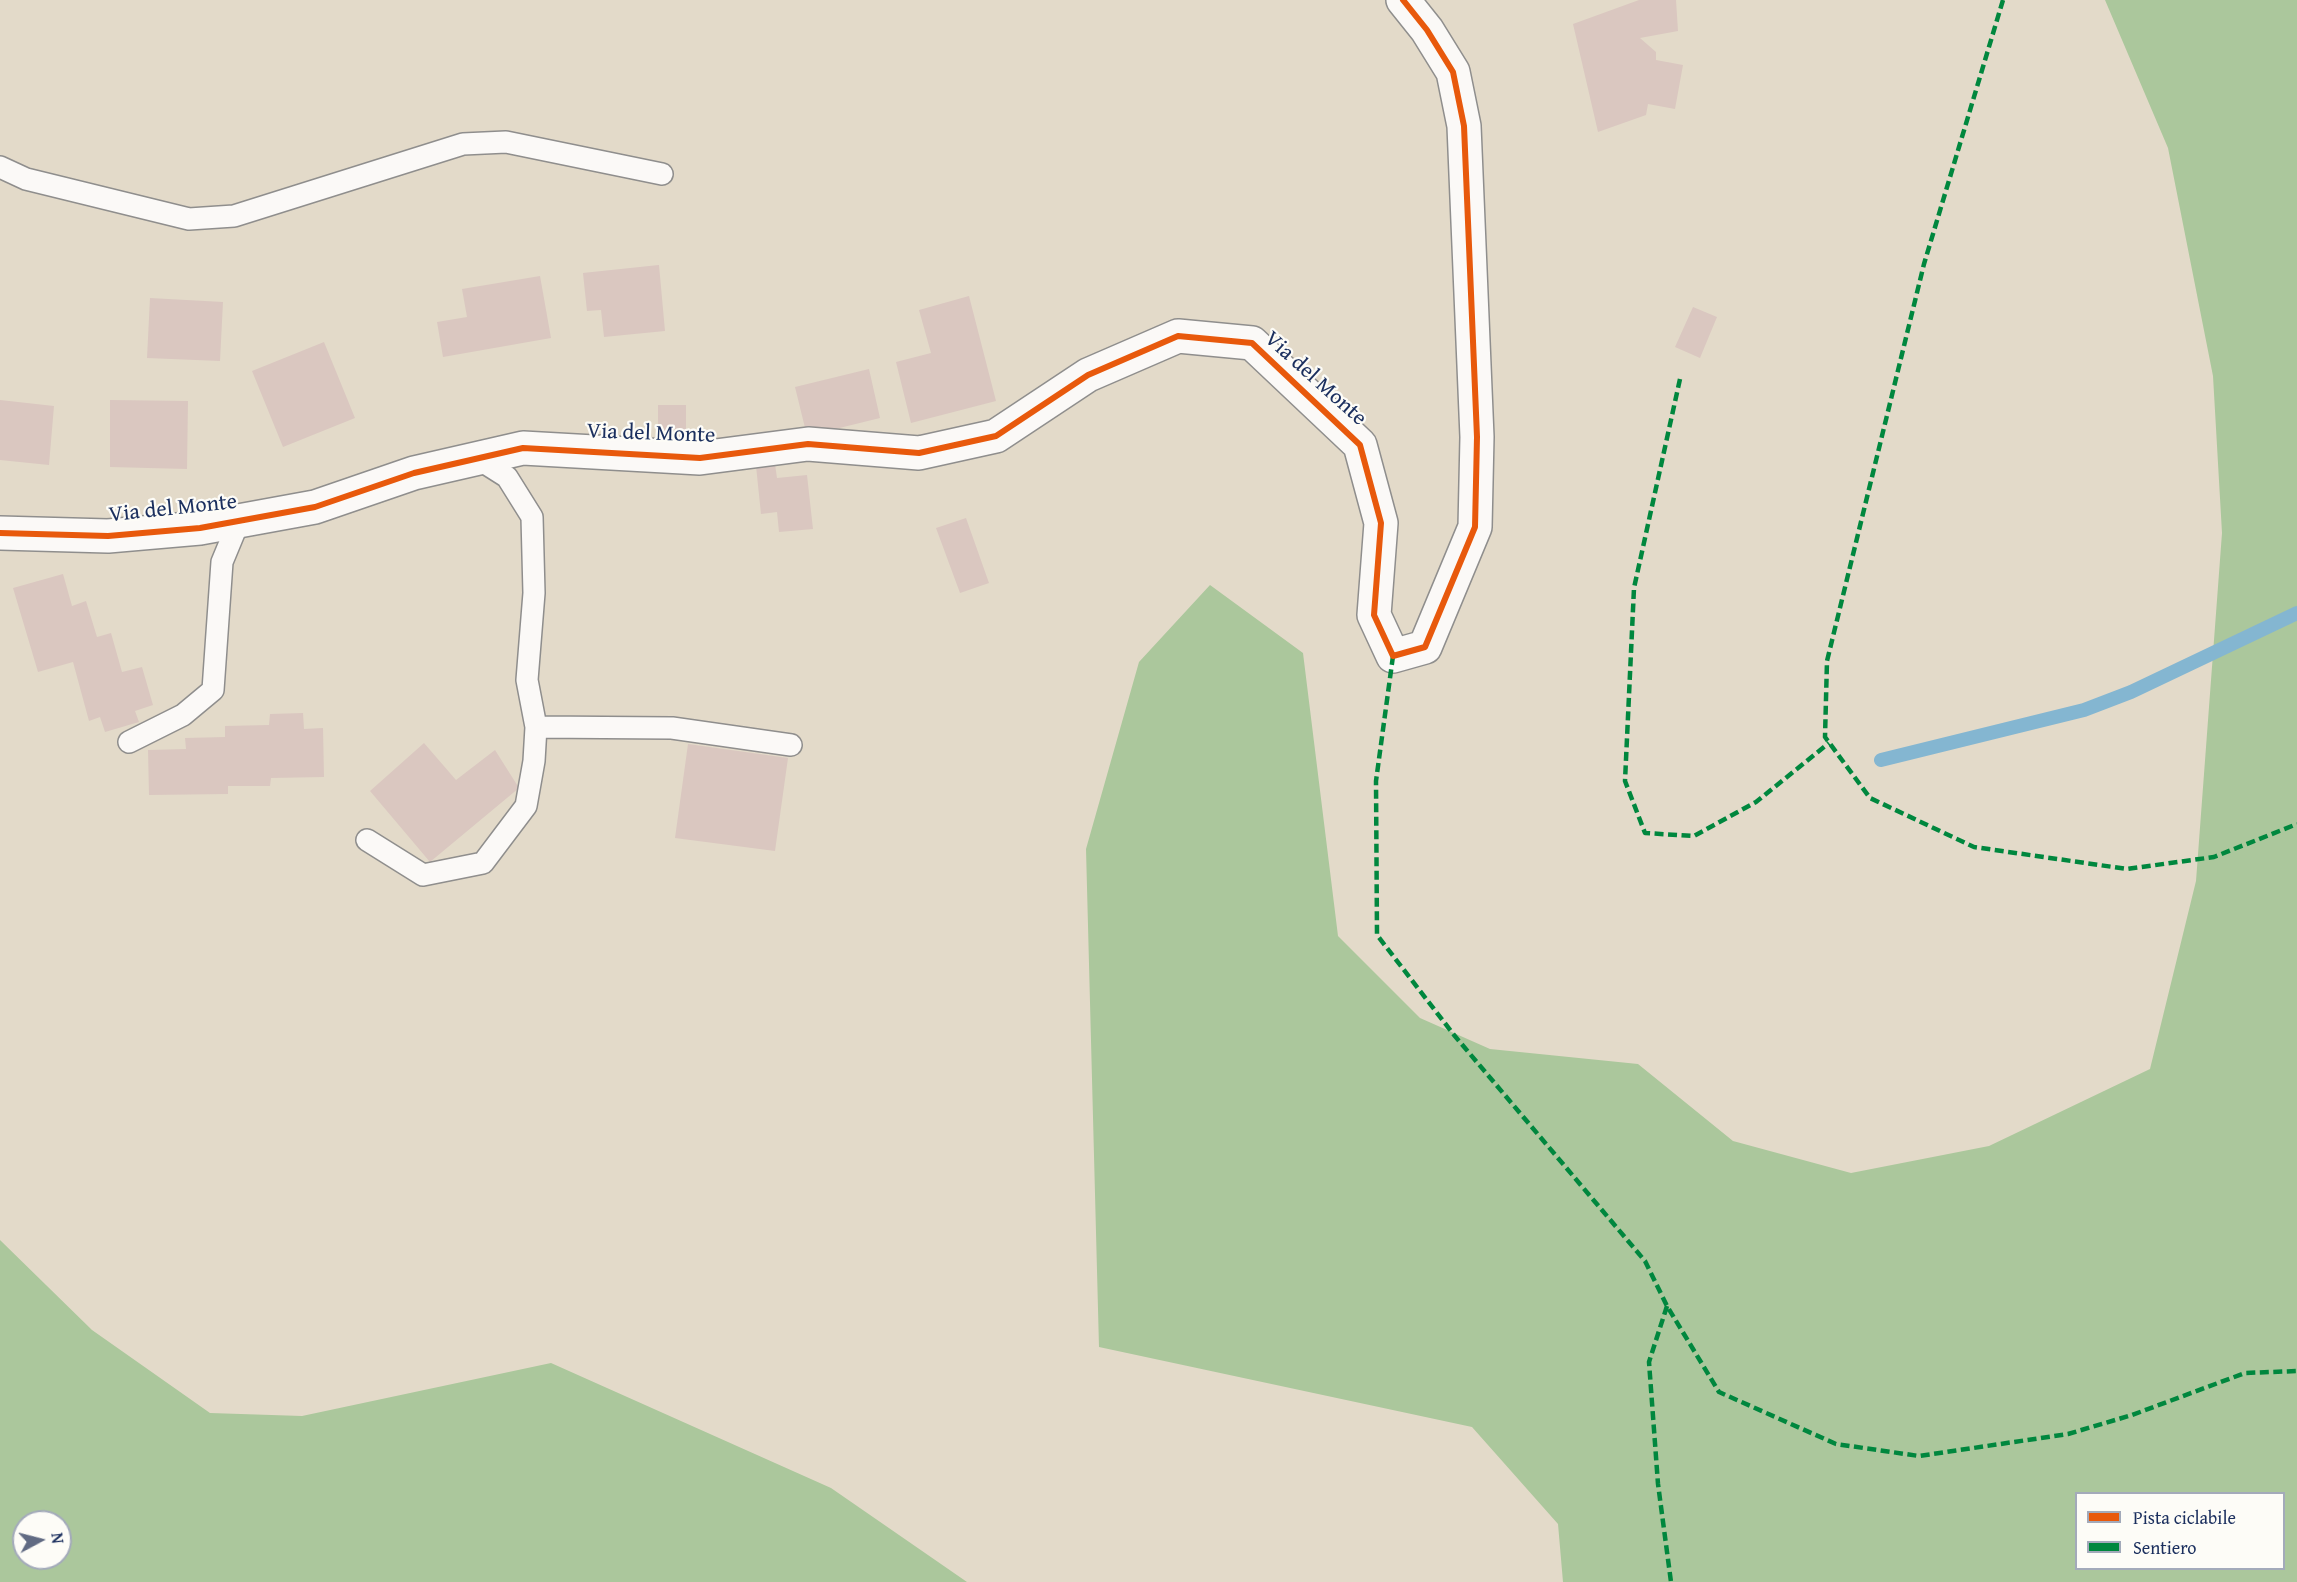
<!DOCTYPE html>
<html>
<head>
<meta charset="utf-8">
<style>
	body { margin:0 }
	#map { position:relative; width:2297px; height:1582px; overflow:hidden; background:#e3dac9; font-family:"Gentium Book Plus",serif }
	canvas { display:block }
	.legend { position:absolute; left:2075px; top:1492px; width:210px; height:78px; box-sizing:border-box; background:#fdfcf7; border:2px solid #a3aaba; margin:0; padding:8px 10px; list-style:none; font-size:18px; color:#1b2f5e }
	.legend li { display:flex; align-items:center; gap:12px; height:30px }
	.legend b { width:30px; border:2px solid #a3aaba }
	.north { position:absolute; left:12px; top:1510px; width:60px; height:60px; box-sizing:border-box; background:#fdfcf7; border:2px solid #a3aaba; border-radius:50%; rotate:83deg; font-size:16px; font-weight:700; line-height:24px; text-align:center; color:#1b2f5e }
	.north::after { content:''; display:block; margin:auto; width:21px; height:27px; background:#616b83; clip-path:polygon(50% 0,100% 100%,50% 72%,0 100%) }
</style>
</head>
<body>
<div id="map">
<canvas width="2297" height="1582"></canvas>
<ul class="legend">
<li><b style="height:8px;background:#e8590c"></b>Pista ciclabile</li>
<li><b style="height:8px;background:#00873e"></b>Sentiero</li>
</ul>
<div class="north">N</div>
</div>
<script>
const c = document.querySelector('canvas').getContext('2d');
c.lineJoin = 'round';
function paint(path, color) {
  c.fillStyle = color;
  c.fill(path, 'evenodd');
}
function shape(rows) {
  const path = new Path2D();
  for (const r of rows) {
    path.moveTo(r[0], r[1]);
    for (let i = 2; i < r.length; i += 2) path.lineTo(r[i], r[i + 1]);
  }
  return path;
}
function strokePath(path, color, width, dash) {
  c.strokeStyle = color;
  c.lineWidth = width;
  c.lineCap = dash ? 'butt' : 'round';
  c.setLineDash(dash || []);
  c.stroke(path);
}
function drawText(font, color, halo, rows, align = 'center') {
  c.font = font + ' "Gentium Book Plus",serif';
  c.lineWidth = 4.5;
  c.setLineDash([]);
  c.textBaseline = 'middle';
  c.strokeStyle = halo;
  c.fillStyle = color;
  for (const [text, x, y, turn = 0] of rows) {
    c.save();
    c.translate(x, y);
    c.rotate((+turn || 0) * Math.PI / 180);
    c.textAlign = isNaN(turn) ? turn : align;
    if (halo) c.strokeText(text, 0, 0);
    c.fillText(text, 0, 0);
    c.restore();
  }
}
paint(shape([
	[2105,0,2297,0,2297,1582,1563,1582,1558,1524,1472,1427,1099,1347,1086,849,1139,662,1210,585,1303,653,1338,936,1420,1018,1490,1049,1638,1064,1733,1141,1851,1173,1989,1146,2150,1069,2196,881,2222,533,2213,376,2168,148],
	[2076,1494,2284,1494,2284,1568,2076,1568],
	[0,1240,92,1330,210,1413,302,1416,551,1363,831,1488,967,1582,0,1582],
	[24,1522,60,1522,60,1558,24,1558]
]), '#abc79c');
strokePath(shape([
	[1881,760,2084,710,2131,692,2297,613]
]), '#84b6d1', 14);
paint(shape([
	[1639,0,1676,0,1678,31,1640,38,1656,52,1656,60,1683,65,1675,109,1648,104,1646,115,1598,132,1573,24],
	[659,265,665,331,604,337,601,310,587,311,583,273],
	[540,276,551,338,443,357,437,322,467,317,462,289],
	[969,296,996,401,911,423,896,362,931,353,919,310],
	[150,298,223,302,220,361,147,358],
	[1693,307,1717,317,1700,358,1675,347],
	[324,342,355,418,283,447,252,371],
	[869,369,880,418,807,436,795,387],
	[0,400,54,406,49,465,0,460],
	[110,400,188,401,187,469,110,467],
	[658,405,686,405,686,445,658,445],
	[775,464,777,478,807,475,813,529,779,532,777,512,761,514,756,466],
	[966,518,989,583,960,593,936,528],
	[63,574,72,606,86,601,97,637,111,633,122,672,142,667,153,705,135,711,139,722,105,732,100,717,89,721,73,662,38,672,13,588],
	[303,713,304,729,323,728,324,777,271,778,270,786,228,786,228,794,149,795,148,750,186,749,185,738,225,737,225,726,269,725,270,714],
	[424,743,456,780,495,750,519,788,430,862,370,791],
	[688,744,788,758,775,851,675,838]
]), '#dac7c0');
const lane = shape([
	[0,167,26,179,189,219,234,216,463,144,506,142,662,174],
	[536,727,672,728,791,745],
	[129,742,183,715,213,690,222,562,239,521],
	[367,840,423,875,483,863,526,806,534,761,536,727,527,680,534,593,532,517,507,477,477,458]
]);
const street = shape([
	[0,533,108,536,200,528,315,507,414,473,523,448,700,458,808,444,919,453,996,436,1088,375,1178,336,1252,343,1360,445,1381,523,1374,615,1393,656,1425,647,1475,527,1477,437,1464,126,1453,72,1427,30,1403,0]
]);
strokePath(lane, '#8f8e8d', 24);
strokePath(street, '#8f8e8d', 36);
strokePath(lane, '#fbf9f7', 21);
strokePath(street, '#fbf9f7', 33);
strokePath(shape([
	[2003,0,1924,264,1827,661,1825,737,1870,798,1974,847,2127,869,2214,857,2297,824],
	[1680,379,1634,588,1625,781,1645,833,1694,836,1756,802,1829,743],
	[1393,656,1376,781,1377,935,1454,1035,1645,1261,1667,1306,1719,1392,1836,1444,1919,1456,2068,1434,2132,1415,2245,1373,2297,1371],
	[1667,1306,1649,1362,1658,1484,1671,1582]
]), '#00873e', 4.5, [9, 4.5]);
strokePath(shape([
	[0,533,108,536,200,528,315,507,414,473,523,448,700,458,808,444,919,453,996,436,1088,375,1178,336,1252,343,1360,445,1381,523,1374,615,1393,656,1425,647,1475,527,1477,437,1464,126,1453,72,1427,30,1403,0]
]), '#e8590c', 6);
drawText('22px', '#1b2f5e', '#fdfcf7', [
	["Via del Monte",1315,379,42],
	["Via del Monte",651,434,2],
	["Via del Monte",173,509,-6]
]);
</script>
</body>
</html>
